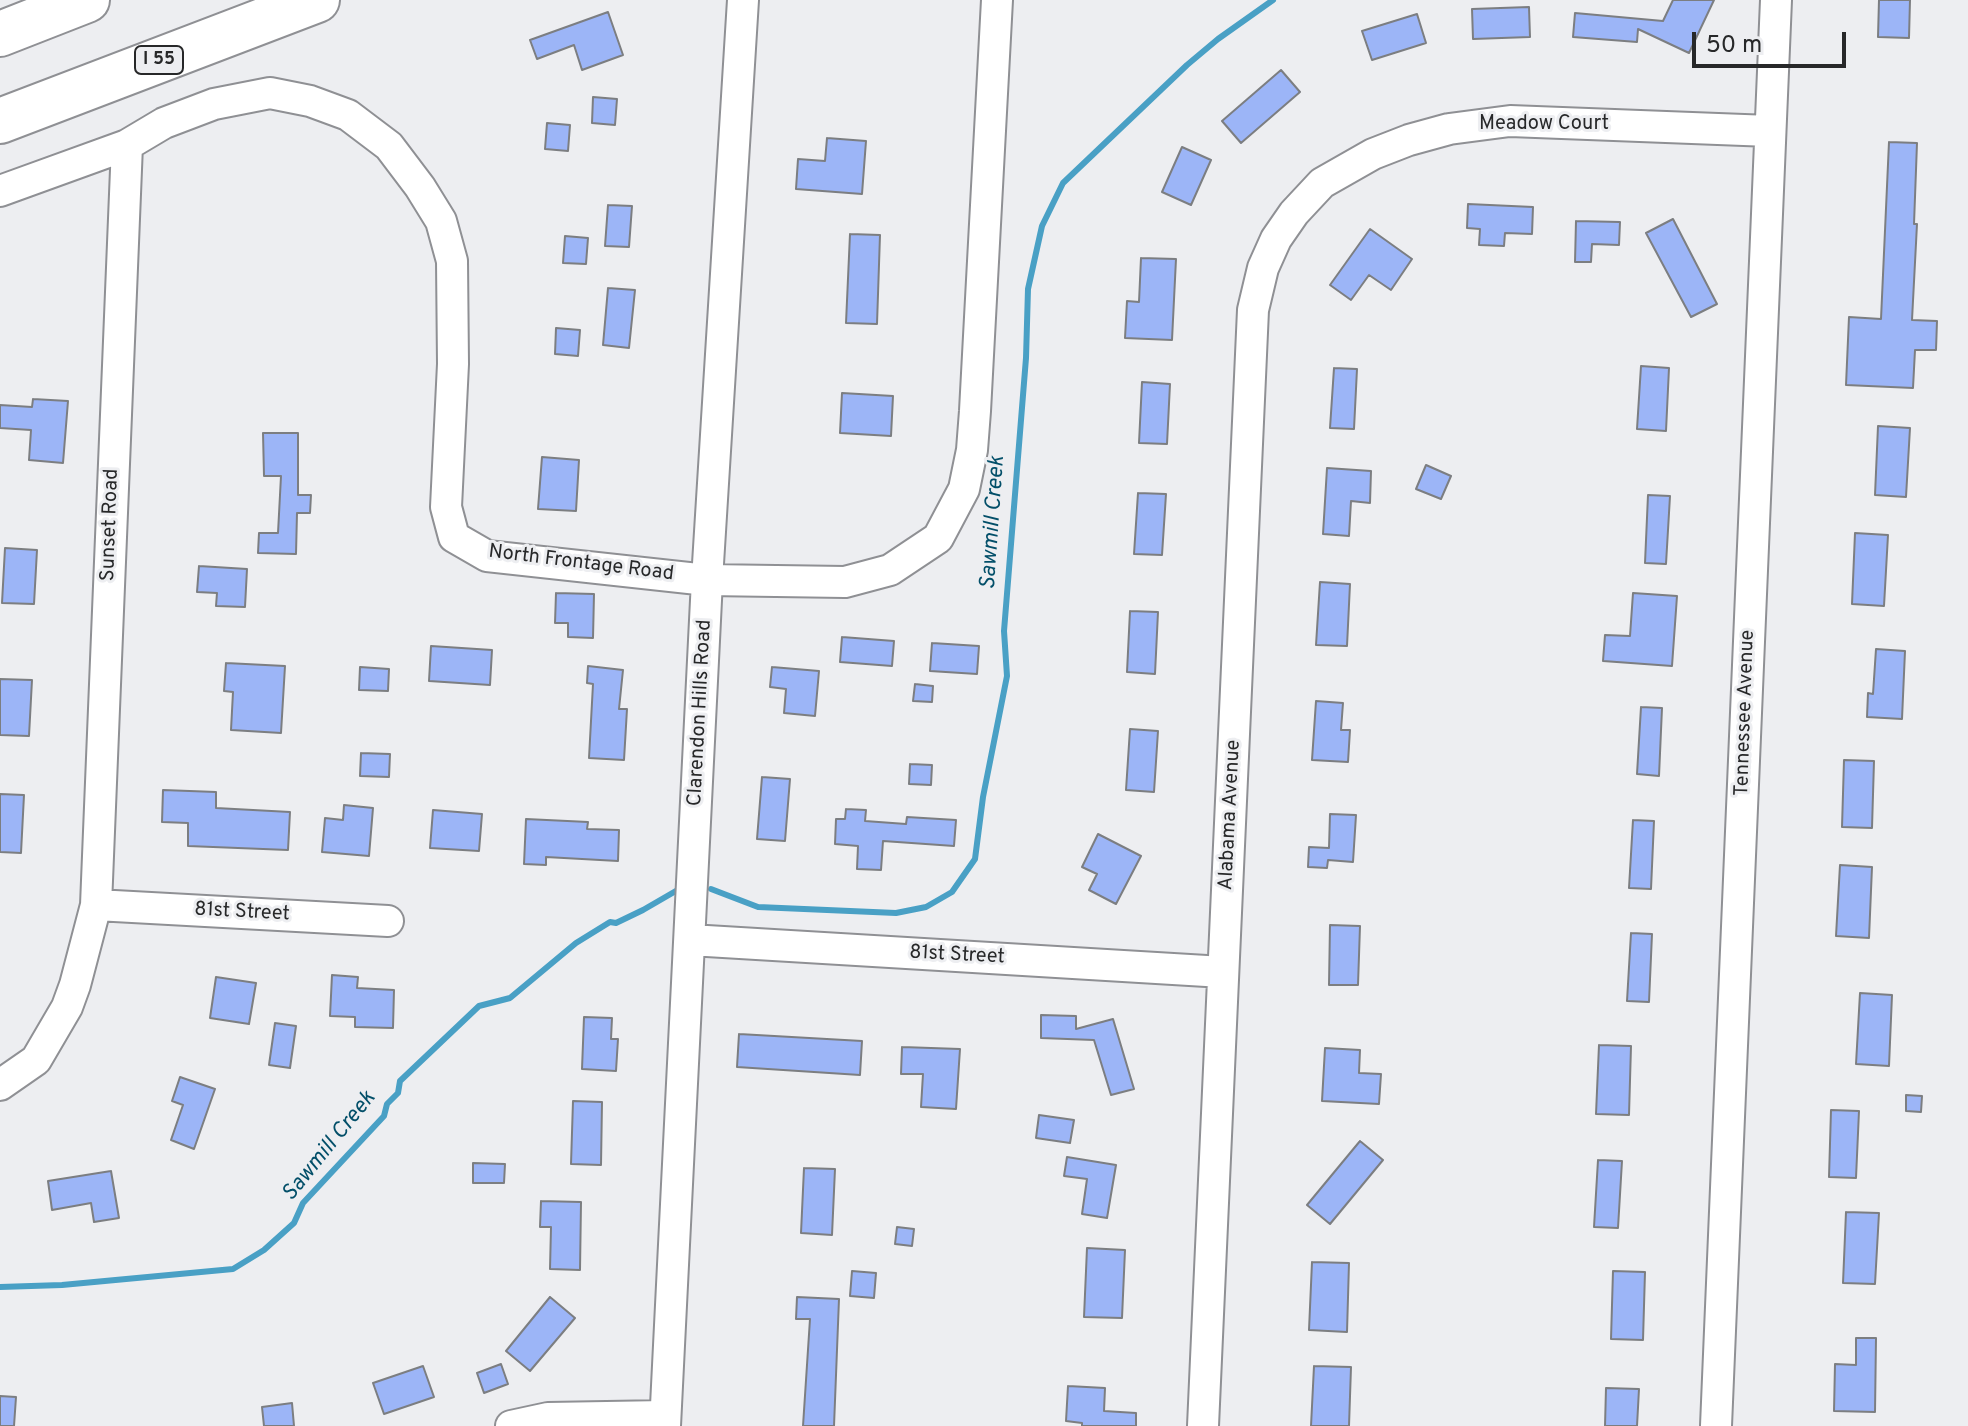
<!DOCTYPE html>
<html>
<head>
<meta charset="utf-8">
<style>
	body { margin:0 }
	#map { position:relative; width:1968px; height:1426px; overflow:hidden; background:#edeef1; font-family:Overpass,sans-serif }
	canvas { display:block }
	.scale { position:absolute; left:1692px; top:32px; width:154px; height:36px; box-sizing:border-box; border:4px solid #272829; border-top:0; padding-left:10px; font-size:24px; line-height:28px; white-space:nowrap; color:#272829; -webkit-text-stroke:6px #edeef1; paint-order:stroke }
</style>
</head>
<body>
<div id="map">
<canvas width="1968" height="1426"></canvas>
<div class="scale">50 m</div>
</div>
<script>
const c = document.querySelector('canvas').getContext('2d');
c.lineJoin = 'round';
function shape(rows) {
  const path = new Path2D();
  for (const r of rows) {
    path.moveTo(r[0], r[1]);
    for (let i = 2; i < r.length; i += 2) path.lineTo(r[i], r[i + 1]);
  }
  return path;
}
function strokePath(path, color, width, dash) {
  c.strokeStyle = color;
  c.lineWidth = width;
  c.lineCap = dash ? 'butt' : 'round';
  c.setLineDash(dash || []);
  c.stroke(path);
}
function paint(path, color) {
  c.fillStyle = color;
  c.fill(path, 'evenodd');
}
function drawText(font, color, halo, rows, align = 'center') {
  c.font = font + ' Overpass,sans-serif';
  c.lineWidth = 6;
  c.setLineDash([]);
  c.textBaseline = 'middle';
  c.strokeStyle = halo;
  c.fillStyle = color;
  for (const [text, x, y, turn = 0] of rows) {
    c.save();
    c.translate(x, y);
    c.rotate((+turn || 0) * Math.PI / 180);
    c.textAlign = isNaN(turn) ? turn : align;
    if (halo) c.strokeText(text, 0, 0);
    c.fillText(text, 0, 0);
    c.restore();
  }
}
strokePath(shape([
	[711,889,758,907,896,913,926,907,952,892,975,859,983,797,1007,676,1004,631,1026,358,1028,289,1042,226,1063,183,1187,65,1218,39,1273,0],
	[0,1287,62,1285,233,1269,264,1250,294,1223,303,1203,384,1116,387,1104,398,1093,400,1081,479,1006,510,998,576,943,610,922,616,923,643,910,681,888]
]), '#49a0c5', 6);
const building = shape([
	[1673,0,1714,0,1689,53,1638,29,1637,42,1573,37,1575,13,1663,21,1673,0],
	[1879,0,1910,0,1909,38,1878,37,1879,0],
	[1529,7,1530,37,1473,39,1472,9,1529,7],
	[608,12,623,55,582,70,574,45,537,59,530,40,608,12],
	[1417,14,1426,43,1372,60,1362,31,1417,14],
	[1281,70,1300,92,1241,143,1222,121,1281,70],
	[593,97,617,99,615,125,592,123,593,97],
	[547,123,570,125,568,151,545,149,547,123],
	[827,138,866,141,862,194,796,189,798,159,825,161,827,138],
	[1889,142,1917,143,1914,224,1917,224,1912,320,1937,321,1936,350,1915,350,1913,388,1846,385,1849,317,1881,319,1889,142],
	[1182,147,1211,160,1191,205,1162,192,1182,147],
	[1468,204,1533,207,1532,234,1505,233,1504,246,1479,245,1480,229,1467,228,1468,204],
	[608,205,632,206,629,247,605,246,608,205],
	[1673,219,1717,304,1691,317,1646,233,1673,219],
	[1576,221,1620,222,1619,245,1592,244,1591,262,1575,262,1576,221],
	[1370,229,1412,259,1391,290,1369,275,1351,300,1330,285,1370,229],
	[850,234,880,235,877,324,846,323,850,234],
	[565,236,588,238,586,264,563,263,565,236],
	[1141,258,1176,259,1172,340,1125,338,1127,301,1139,302,1141,258],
	[608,288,635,290,629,348,603,345,608,288],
	[556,328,580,330,578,356,555,354,556,328],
	[1641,366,1669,368,1666,431,1637,429,1641,366],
	[1334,368,1357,369,1354,429,1330,428,1334,368],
	[1142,382,1170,384,1167,444,1139,443,1142,382],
	[842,393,893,396,891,436,840,433,842,393],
	[33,399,68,401,63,463,29,460,31,430,0,428,0,405,32,407,33,399],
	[1878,426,1910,428,1906,497,1875,495,1878,426],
	[263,433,298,433,298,495,311,495,310,513,297,513,296,554,258,553,259,533,278,533,281,476,264,476,263,433],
	[542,457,579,460,576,511,538,509,542,457],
	[1426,465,1451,476,1441,499,1416,489,1426,465],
	[1327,468,1371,471,1370,503,1351,501,1349,536,1323,534,1327,468],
	[1138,493,1166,494,1162,555,1134,554,1138,493],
	[1648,495,1670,496,1666,564,1645,563,1648,495],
	[1855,533,1888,535,1884,606,1852,604,1855,533],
	[5,548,37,550,34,604,2,603,5,548],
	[199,566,247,569,245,607,216,606,217,593,197,592,199,566],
	[1320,582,1350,584,1347,646,1316,645,1320,582],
	[556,593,594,594,593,638,568,637,568,623,555,623,556,593],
	[1633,593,1677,596,1672,666,1603,661,1605,635,1630,636,1633,593],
	[1130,611,1158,612,1155,674,1127,672,1130,611],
	[842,637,894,641,892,666,840,662,842,637],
	[932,643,979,646,977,674,930,671,932,643],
	[431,646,492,650,490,685,429,681,431,646],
	[1876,649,1905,651,1902,719,1867,717,1868,693,1873,694,1876,649],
	[226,663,285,666,281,733,231,730,233,692,224,691,226,663],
	[588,666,623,670,619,709,627,709,624,760,589,758,593,684,587,683,588,666],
	[360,667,389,669,388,691,359,690,360,667],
	[772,667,819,671,815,716,784,713,786,689,770,687,772,667],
	[0,679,32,680,29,736,0,735,0,679],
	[915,684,933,686,932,702,913,701,915,684],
	[1316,701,1343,703,1341,730,1350,730,1348,762,1312,760,1316,701],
	[1641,707,1662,708,1659,776,1637,774,1641,707],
	[1130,729,1158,731,1154,792,1126,790,1130,729],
	[361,753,390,754,389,777,360,776,361,753],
	[1844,760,1874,761,1872,828,1842,827,1844,760],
	[910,764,932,765,931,785,909,784,910,764],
	[762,777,790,779,785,841,757,839,762,777],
	[163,790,216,792,216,808,290,812,288,850,188,846,188,823,162,822,163,790],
	[0,794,24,795,21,853,0,852,0,794],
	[344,805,373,808,369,856,322,852,325,818,343,820,344,805],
	[846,809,866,810,865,821,906,824,907,817,956,820,954,846,883,841,881,870,857,869,858,846,835,844,836,819,845,819,846,809],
	[433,810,482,814,479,851,430,848,433,810],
	[1330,814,1356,815,1353,862,1328,860,1327,868,1308,867,1309,847,1329,848,1330,814],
	[526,819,588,822,587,829,619,830,618,861,546,857,546,865,524,864,526,819],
	[1633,820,1654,821,1651,889,1629,888,1633,820],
	[1098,834,1141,856,1116,904,1089,890,1097,874,1082,867,1098,834],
	[1840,865,1872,867,1869,938,1836,936,1840,865],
	[1330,925,1360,926,1358,985,1329,985,1330,925],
	[1631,933,1652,934,1649,1002,1627,1001,1631,933],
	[332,975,358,977,357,988,394,990,393,1028,355,1027,355,1017,330,1016,332,975],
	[216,977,256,983,249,1024,210,1018,216,977],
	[1860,993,1892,995,1889,1066,1856,1064,1860,993],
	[1041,1015,1076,1016,1076,1029,1113,1019,1134,1089,1111,1095,1094,1040,1041,1038,1041,1015],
	[584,1017,612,1018,611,1039,618,1039,616,1071,582,1069,584,1017],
	[275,1023,296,1026,290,1068,269,1065,275,1023],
	[739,1034,862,1041,860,1075,737,1067,739,1034],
	[1599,1045,1631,1046,1629,1115,1596,1114,1599,1045],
	[902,1047,960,1049,956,1109,921,1107,923,1074,901,1074,902,1047],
	[1325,1048,1360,1050,1359,1073,1381,1074,1379,1104,1322,1101,1325,1048],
	[180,1077,215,1089,194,1149,171,1140,183,1105,172,1101,180,1077],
	[1906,1095,1922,1096,1921,1112,1906,1111,1906,1095],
	[573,1101,602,1102,601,1165,571,1164,573,1101],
	[1831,1110,1859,1111,1856,1178,1829,1177,1831,1110],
	[1039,1115,1074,1120,1070,1143,1036,1138,1039,1115],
	[1360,1141,1383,1160,1330,1224,1307,1205,1360,1141],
	[1067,1157,1116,1165,1107,1218,1082,1214,1087,1179,1064,1176,1067,1157],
	[1598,1160,1622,1161,1618,1228,1594,1227,1598,1160],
	[473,1163,505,1164,504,1183,473,1183,473,1163],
	[804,1168,835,1169,832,1235,801,1233,804,1168],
	[111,1171,119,1218,94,1222,91,1203,52,1210,48,1181,111,1171],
	[541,1201,581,1202,580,1270,550,1269,551,1227,540,1227,541,1201],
	[1846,1212,1879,1213,1875,1284,1843,1283,1846,1212],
	[897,1227,914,1229,912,1246,895,1244,897,1227],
	[1087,1248,1125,1250,1122,1318,1084,1317,1087,1248],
	[1312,1262,1349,1263,1347,1332,1309,1330,1312,1262],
	[852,1271,876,1273,874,1298,850,1296,852,1271],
	[1613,1271,1645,1272,1643,1340,1611,1339,1613,1271],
	[550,1297,575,1318,530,1371,506,1351,550,1297],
	[797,1297,839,1299,834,1426,803,1426,810,1319,796,1319,797,1297],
	[1856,1338,1876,1338,1875,1412,1834,1411,1835,1364,1856,1365,1856,1338],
	[501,1364,508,1384,484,1393,477,1373,501,1364],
	[423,1366,434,1397,384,1414,373,1383,423,1366],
	[1314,1366,1351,1367,1349,1426,1311,1426,1314,1366],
	[1068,1386,1105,1388,1104,1411,1136,1413,1136,1426,1082,1426,1082,1423,1066,1421,1068,1386],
	[1606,1388,1639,1389,1637,1426,1605,1426,1606,1388],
	[0,1396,16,1397,14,1426,0,1426,0,1396],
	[292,1403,294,1426,264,1426,262,1407,292,1403]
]);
paint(building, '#9cb5f7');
strokePath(building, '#7c7e81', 2);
const minor = shape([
	[0,191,127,145,164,123,214,104,270,93,310,101,348,115,389,146,420,187,441,221,452,261,453,364,446,507,454,537,487,556,707,580,845,582,890,570,938,538,964,489,972,450,975,411,997,0],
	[96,905,388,921],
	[690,940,1223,972],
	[0,1085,36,1060,67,1007,75,985,96,905,127,145],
	[511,1426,548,1418,665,1416],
	[665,1426,707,580,743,0],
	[1203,1426,1253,310,1263,268,1276,239,1294,213,1322,183,1373,154,1409,140,1449,129,1510,121,1770,131],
	[1716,1426,1776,0]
]);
const highway = shape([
	[0,34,87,0],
	[0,121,317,0]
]);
strokePath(minor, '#8f9094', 34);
strokePath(highway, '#8f9094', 48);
strokePath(minor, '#fff', 30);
strokePath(highway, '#fff', 44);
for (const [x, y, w] of [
	[159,60,48]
]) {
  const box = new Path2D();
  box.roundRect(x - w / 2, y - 14, w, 28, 6);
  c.fillStyle = '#edeef1';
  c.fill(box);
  strokePath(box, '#272829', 2);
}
drawText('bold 18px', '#272829', null, [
	["I 55",159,60]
]);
drawText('20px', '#272829', '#edeef1', [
	["Meadow Court",1544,125],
	["Sunset Road",111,525,-88],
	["North Frontage Road",581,564,7],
	["Clarendon Hills Road",701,713,-87],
	["Tennessee Avenue",1746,713,-88],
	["Alabama Avenue",1231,815,-87],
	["81st Street",242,913,3],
	["81st Street",957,956,3]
]);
drawText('italic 22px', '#034f69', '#edeef1', [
	["Sawmill Creek",994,523,-86],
	["Sawmill Creek",330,1147,-51]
]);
</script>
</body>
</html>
